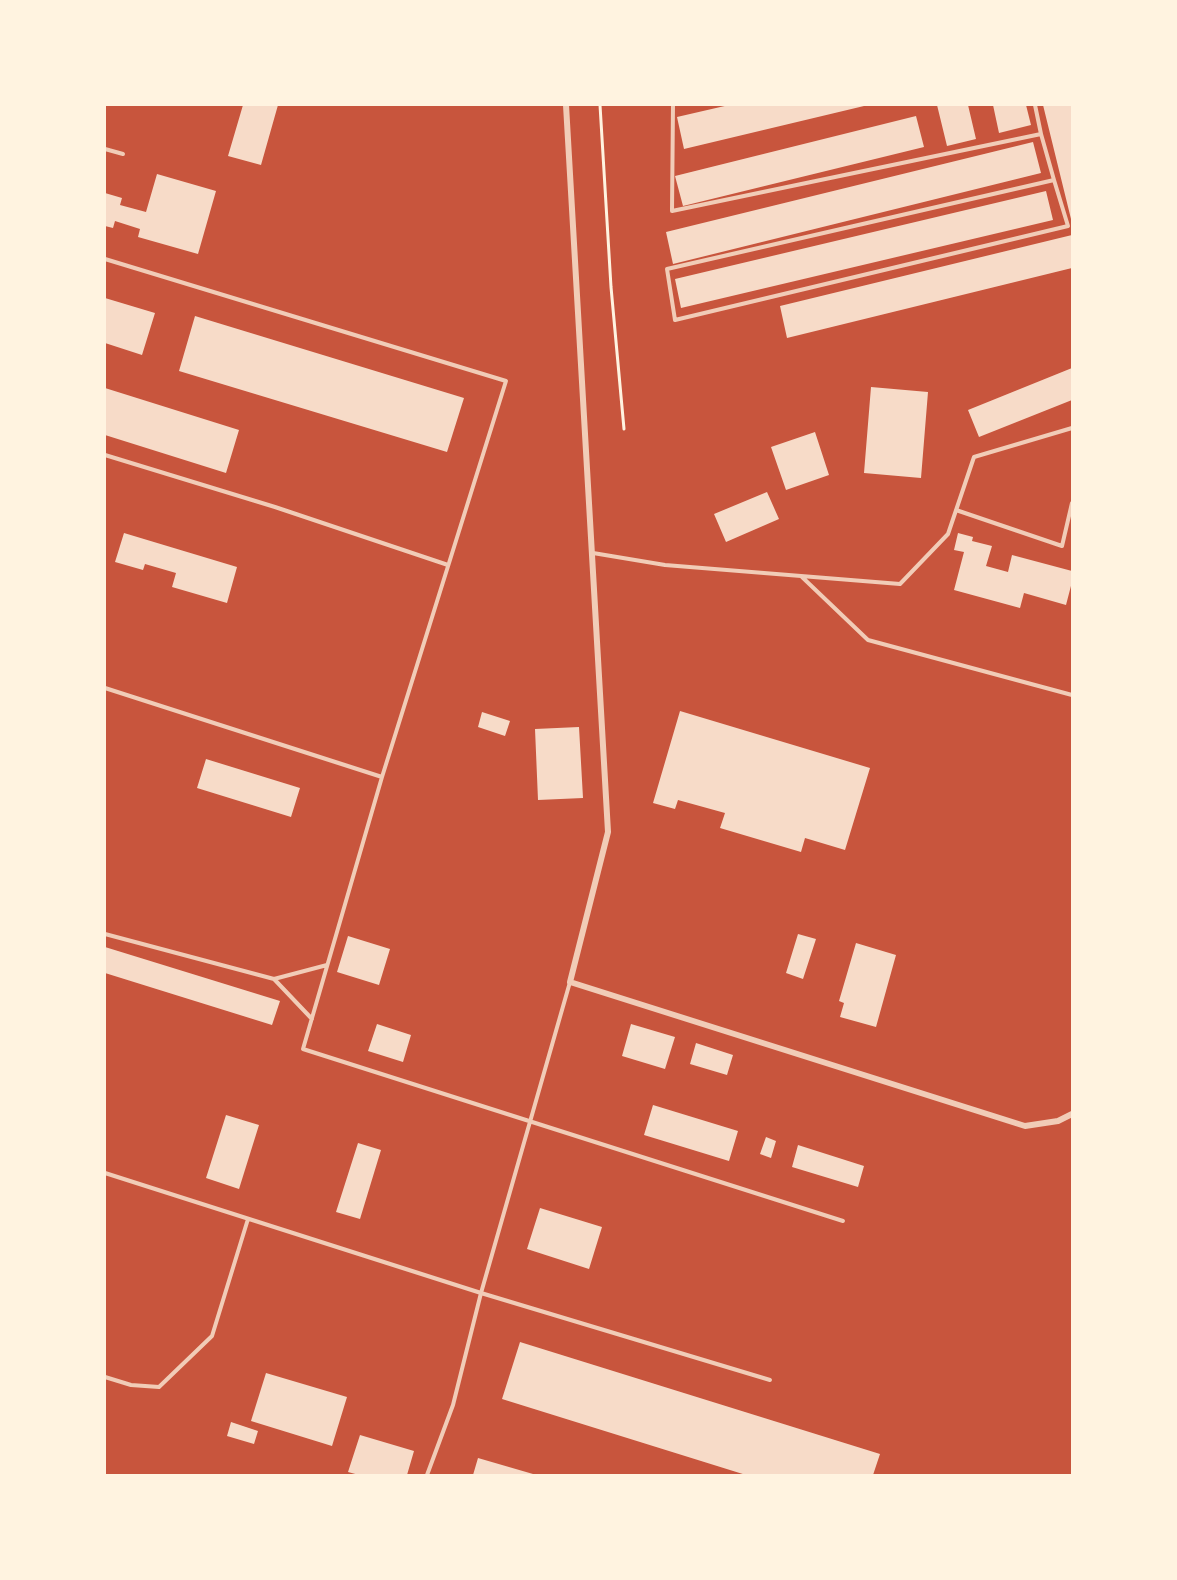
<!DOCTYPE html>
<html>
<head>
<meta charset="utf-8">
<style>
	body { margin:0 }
	#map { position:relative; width:1177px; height:1580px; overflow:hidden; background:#c8553d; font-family:"Noto Serif",serif }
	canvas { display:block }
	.frame { position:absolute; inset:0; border:106px solid #fff3e0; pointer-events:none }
</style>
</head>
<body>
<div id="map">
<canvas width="1177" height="1580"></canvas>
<div class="frame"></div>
</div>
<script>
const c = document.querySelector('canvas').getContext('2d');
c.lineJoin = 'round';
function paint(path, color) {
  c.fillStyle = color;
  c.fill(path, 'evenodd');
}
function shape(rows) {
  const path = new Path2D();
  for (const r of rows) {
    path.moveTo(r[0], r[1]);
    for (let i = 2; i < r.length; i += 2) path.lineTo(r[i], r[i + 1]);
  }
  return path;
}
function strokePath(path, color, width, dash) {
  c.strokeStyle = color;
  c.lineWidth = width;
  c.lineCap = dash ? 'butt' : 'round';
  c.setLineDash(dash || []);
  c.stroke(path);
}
paint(shape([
	[243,105,278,105,261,165,228,156],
	[729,105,864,105,864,106,684,149,677,117],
	[937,105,968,105,976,139,947,146],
	[993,105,1026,105,1031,125,999,133],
	[1043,105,1072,105,1072,219,1071,219],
	[916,116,924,147,683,206,675,176],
	[1033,142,1041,173,673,264,666,232],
	[157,174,216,191,198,254,138,237,140,229,115,221,113,228,105,226,105,193,122,198,120,205,146,212],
	[1046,191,1053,220,681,308,675,279],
	[1072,235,1072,268,787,338,780,306],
	[105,298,155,313,142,355,105,343],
	[195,316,464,398,447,452,179,371],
	[1072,368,1072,400,979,437,968,410],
	[871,387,928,392,921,478,864,473],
	[105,388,239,430,226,473,105,435],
	[815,432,829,475,786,490,771,447],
	[767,492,779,519,726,542,714,514],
	[124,533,237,567,227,603,172,587,176,573,145,564,143,570,115,562],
	[958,533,973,537,972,541,992,546,986,566,1008,572,1012,555,1072,571,1072,582,1066,605,1024,593,1020,608,954,590,964,552,954,550],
	[680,711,870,768,845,850,805,838,801,852,720,828,725,813,678,800,675,809,653,803],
	[482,712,510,721,505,736,478,727],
	[579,727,583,798,538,800,535,729],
	[206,759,300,788,291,817,197,788],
	[798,934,816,939,803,979,786,973],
	[348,936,390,949,379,985,337,972],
	[856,943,896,955,876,1027,840,1017,844,1003,839,1001],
	[105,947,280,1001,272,1025,105,973],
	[377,1024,411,1035,403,1062,368,1051],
	[631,1024,675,1037,665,1069,622,1056],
	[696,1043,733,1055,727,1075,690,1064],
	[653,1105,738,1131,729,1161,644,1135],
	[226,1115,259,1125,239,1189,206,1178],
	[766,1137,776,1141,771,1158,760,1154],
	[358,1143,381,1150,360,1219,336,1212],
	[798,1145,864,1166,858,1187,792,1167],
	[540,1208,602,1227,589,1269,527,1249],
	[520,1342,880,1454,873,1475,746,1475,502,1399],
	[266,1373,347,1397,332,1446,251,1421],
	[231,1422,258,1431,254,1444,227,1436],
	[360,1435,414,1451,407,1475,359,1475,348,1472],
	[478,1458,533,1474,533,1475,473,1475]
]), '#f7dbc8');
strokePath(shape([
	[600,105,611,287,624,429]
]), '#fff3e0', 3);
strokePath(shape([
	[673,105,672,211,1041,134,1035,105],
	[1041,134,1054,180,1068,226,675,320,667,269,1054,180],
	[105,149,123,154],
	[105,259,506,381,382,777,303,1049,843,1221],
	[105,455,275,507,448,565],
	[956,510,1062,546,1072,503],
	[593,553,665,565,900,584,948,534,974,457,1072,428],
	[802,577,868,640,1072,695],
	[105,688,382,777],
	[105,934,274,979,312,1019],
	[274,979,327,965],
	[105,1173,481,1293,770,1380],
	[105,1377,131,1385,159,1387,212,1336,248,1219],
	[427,1475,453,1405,481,1293,570,982]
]), '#f1ccb7', 4);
strokePath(shape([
	[566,105,608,832,570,982,1025,1126,1058,1121,1072,1114]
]), '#f1ccb7', 6);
</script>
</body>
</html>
